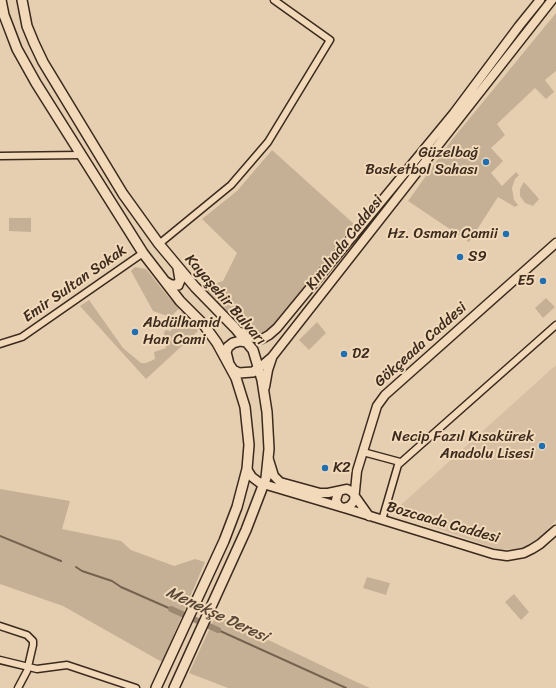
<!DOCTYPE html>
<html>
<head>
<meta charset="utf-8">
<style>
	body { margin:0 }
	canvas { display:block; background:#e6ceb0 }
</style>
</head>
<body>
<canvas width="556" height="688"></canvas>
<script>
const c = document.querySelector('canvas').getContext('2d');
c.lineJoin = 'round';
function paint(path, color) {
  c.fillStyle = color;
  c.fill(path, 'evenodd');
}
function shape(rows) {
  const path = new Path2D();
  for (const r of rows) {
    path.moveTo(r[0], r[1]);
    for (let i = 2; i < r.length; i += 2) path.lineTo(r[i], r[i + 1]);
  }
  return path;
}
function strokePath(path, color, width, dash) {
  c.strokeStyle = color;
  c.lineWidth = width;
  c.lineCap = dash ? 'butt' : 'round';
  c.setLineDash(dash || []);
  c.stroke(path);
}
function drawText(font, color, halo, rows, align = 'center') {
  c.font = font + ' Sriracha,sans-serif';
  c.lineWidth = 4;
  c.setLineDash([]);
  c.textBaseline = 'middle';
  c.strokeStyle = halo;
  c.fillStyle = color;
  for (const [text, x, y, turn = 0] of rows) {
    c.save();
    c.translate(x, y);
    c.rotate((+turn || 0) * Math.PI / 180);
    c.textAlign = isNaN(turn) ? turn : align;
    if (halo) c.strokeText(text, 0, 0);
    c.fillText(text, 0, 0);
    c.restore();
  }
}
paint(shape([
	[556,365,556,520,541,537,528,546,522,548,500,550,392,513]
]), '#d6bfa2');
paint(shape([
	[556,13,556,71,545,80,554,92,546,99,535,88,497,124,505,135,491,148,503,161,491,173,502,186,516,172,519,175,515,179,512,188,514,200,518,205,515,207,498,197,469,242,408,201,451,141],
	[272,150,354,224,289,309,266,333,257,335,235,321,204,287,223,281,237,253,202,219,237,191],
	[524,182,539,199,533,206,525,203,520,196,520,189],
	[9,218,31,218,31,232,9,231],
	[135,267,146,269,170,299,180,308,170,317,153,311,131,271],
	[546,298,555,307,543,318,535,308],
	[89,300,123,348,141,363,146,363,155,359,154,352,166,348,164,332,166,330,171,331,172,329,169,324,183,311,198,331,146,379,80,306],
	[317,322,326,333,309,350,299,340],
	[0,489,70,501,62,529,121,541,131,550,174,566,195,559,205,562,162,662,63,606,0,584],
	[367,577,390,583,386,595,363,588],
	[514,594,529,612,521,620,505,602],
	[216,615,350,679,370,688,228,688,189,673]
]), '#c6b095');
strokePath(shape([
	[0,536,61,561],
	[76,567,82,571,112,581,121,587,171,609],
	[218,630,346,688]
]), '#766250', 2);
strokePath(shape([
	[171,609,218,630]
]), '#9d8872', 6);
const street = shape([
	[0,156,80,155],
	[159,244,231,185,268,142,330,40,274,0],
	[0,344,22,337,143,253],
	[363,452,400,462],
	[382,520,398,465,556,325],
	[0,626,27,635,33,641,33,645,27,671,18,688],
	[0,660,37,669,67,665,136,688]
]);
const secondary = shape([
	[240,332,248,337,262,339,269,335,277,328,454,113,519,26,540,0],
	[259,368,272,357,552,0],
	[265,387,268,370,272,358],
	[269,460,274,476,280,482,320,493,328,493,347,489,352,492,369,516],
	[247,469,252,477,260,483,344,508,350,506,354,501,357,471,377,406,385,395,556,243],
	[339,491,336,500,338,505,341,507,493,554,507,556,524,553,532,549,540,544,556,530]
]);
const primary = shape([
	[1,0,4,15,17,49,36,83,143,253,180,301,204,325,217,343,236,378,245,407,249,445,247,469,237,507,224,541,156,688],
	[22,0,27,26,34,43,43,62,123,194,159,244,195,287,235,328,253,350,262,380,267,412,269,449,266,478,246,530,174,688],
	[166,282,171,285,178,285,180,280,178,268],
	[247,342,240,341,233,343,228,347,226,352,229,364,233,370,239,373,253,372,259,368]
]);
strokePath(street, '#3b2a1e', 9);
strokePath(secondary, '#3b2a1e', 11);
strokePath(primary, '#3b2a1e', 12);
strokePath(street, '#f1d9b9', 6);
strokePath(secondary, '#f1d9b9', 8);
strokePath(primary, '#f1d9b9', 9);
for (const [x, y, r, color] of [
	[486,162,4,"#1f6fb2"],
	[506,234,4,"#1f6fb2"],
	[460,257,4,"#1f6fb2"],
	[543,281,4,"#1f6fb2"],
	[135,332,4,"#1f6fb2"],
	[344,354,4,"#1f6fb2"],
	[542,446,4,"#1f6fb2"],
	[325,468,4,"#1f6fb2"]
]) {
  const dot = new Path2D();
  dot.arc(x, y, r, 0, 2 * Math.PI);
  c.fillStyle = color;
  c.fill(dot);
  strokePath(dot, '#f1d9b9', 1.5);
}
drawText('15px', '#3b2a1e', '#f1d9b9', [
	["Güzelbağ",478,153],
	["Basketbol Sahası",478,170],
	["Hz. Osman Camii",498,234],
	["S9",468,257,"left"],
	["E5",535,281],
	["Abdülhamid",143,323,"left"],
	["Han Cami",143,340,"left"],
	["D2",352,354,"left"],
	["Necip Fazıl Kısakürek",534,437],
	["Anadolu Lisesi",534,454],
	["K2",333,468,"left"]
], 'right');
drawText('15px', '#3b2a1e', '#f1d9b9', [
	["Kınalıada Caddesi",345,243,-52],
	["Emir Sultan Sokak",75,284,-35],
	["Kayaşehir Bulvarı",225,300,49],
	["Gökçeada Caddesi",421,345,-42],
	["Bozcaada Caddesi",443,523,16]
]);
drawText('italic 16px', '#584637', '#f1d9b9', [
	["Menekşe Deresi",217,615,25]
]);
</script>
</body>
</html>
